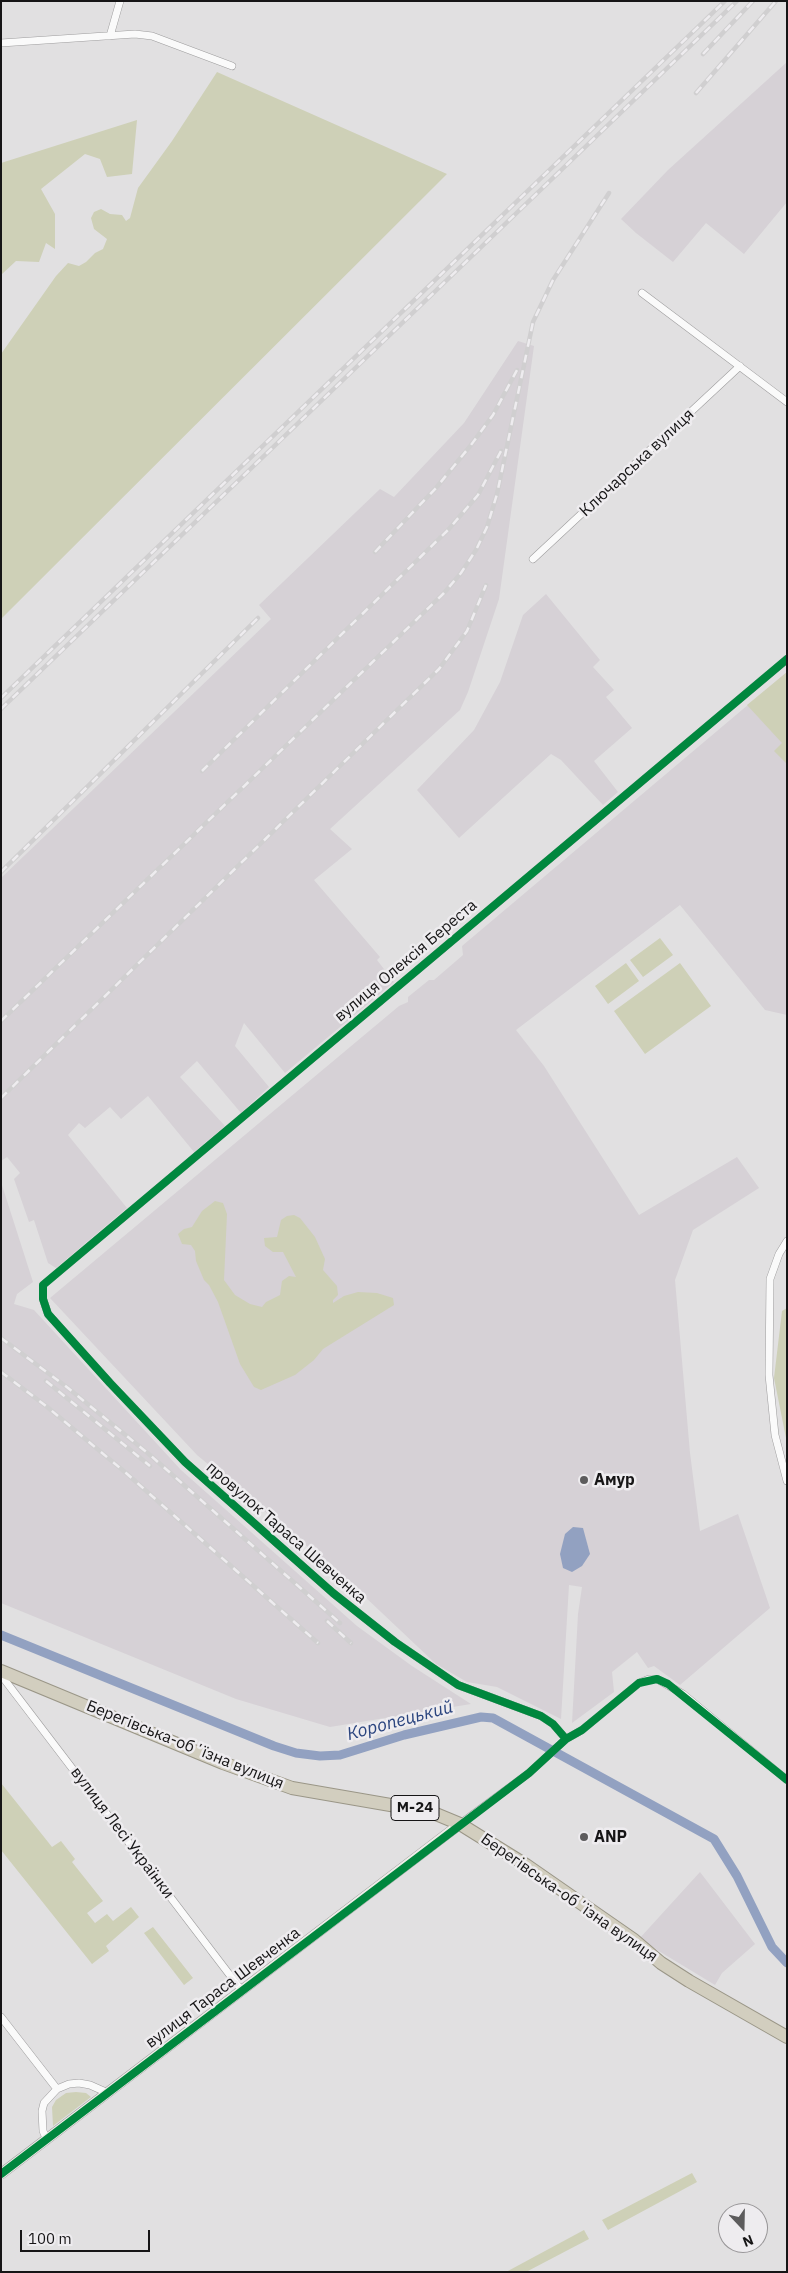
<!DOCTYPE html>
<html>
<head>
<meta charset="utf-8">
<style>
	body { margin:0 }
	#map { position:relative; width:788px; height:2273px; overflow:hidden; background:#e1e0e1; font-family:"IBM Plex Sans",sans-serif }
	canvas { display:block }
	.frame { position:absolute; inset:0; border:2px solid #161516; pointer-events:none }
	.north { position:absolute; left:718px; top:2203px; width:50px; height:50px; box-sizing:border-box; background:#eeecef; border:1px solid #989698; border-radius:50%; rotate:159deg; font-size:14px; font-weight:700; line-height:20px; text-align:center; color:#161516 }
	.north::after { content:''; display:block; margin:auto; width:18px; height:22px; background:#5d5c5d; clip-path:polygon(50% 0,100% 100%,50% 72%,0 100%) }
	.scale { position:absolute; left:20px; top:2230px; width:130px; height:22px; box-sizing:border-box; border:2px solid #161516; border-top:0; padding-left:6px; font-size:15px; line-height:18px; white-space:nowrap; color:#161516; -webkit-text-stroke:4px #eeecef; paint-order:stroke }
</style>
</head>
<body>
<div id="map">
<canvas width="788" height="2273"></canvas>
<div class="frame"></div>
<div class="north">N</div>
<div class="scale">100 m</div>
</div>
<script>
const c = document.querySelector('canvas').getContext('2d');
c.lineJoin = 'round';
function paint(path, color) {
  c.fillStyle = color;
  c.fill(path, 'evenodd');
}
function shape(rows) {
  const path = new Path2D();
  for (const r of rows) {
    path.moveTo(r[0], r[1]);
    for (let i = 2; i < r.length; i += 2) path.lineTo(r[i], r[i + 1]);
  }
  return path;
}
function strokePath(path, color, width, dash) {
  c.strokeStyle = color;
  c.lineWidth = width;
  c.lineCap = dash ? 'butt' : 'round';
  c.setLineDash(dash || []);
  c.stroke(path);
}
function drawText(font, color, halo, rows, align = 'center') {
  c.font = font + ' "IBM Plex Sans",sans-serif';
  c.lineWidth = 5;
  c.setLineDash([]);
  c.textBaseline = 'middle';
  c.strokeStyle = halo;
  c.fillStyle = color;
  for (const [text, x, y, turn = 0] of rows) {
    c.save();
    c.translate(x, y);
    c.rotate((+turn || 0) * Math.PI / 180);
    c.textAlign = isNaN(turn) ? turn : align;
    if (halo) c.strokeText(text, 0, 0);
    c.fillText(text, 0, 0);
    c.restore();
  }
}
paint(shape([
	[787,62,787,202,744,254,706,223,673,262,636,233,621,219,668,170],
	[518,341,534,346,499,599,468,692,460,710,330,829,352,849,314,880,380,957,377,960,394,982,285,1073,244,1023,235,1046,269,1087,241,1113,197,1061,180,1077,225,1126,194,1152,148,1096,121,1119,110,1107,85,1128,79,1123,68,1135,127,1208,56,1268,48,1263,34,1220,29,1222,14,1179,20,1173,7,1157,1,1161,1,878,271,619,259,605,380,489,394,497,464,423],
	[546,594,600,660,593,667,614,690,606,697,632,728,594,761,618,792,603,805,561,760,551,754,459,838,417,790,474,730,500,682,523,615],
	[787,672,787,1015,765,1010,680,905,516,1030,544,1066,639,1215,737,1157,759,1188,693,1230,675,1280,690,1453,700,1531,738,1514,770,1608,680,1685,654,1666,648,1668,637,1652,612,1672,614,1692,572,1723,578,1614,582,1587,569,1585,561,1719,497,1687,467,1682,436,1664,345,1578,197,1455,50,1298,399,1006,408,1002,408,997,429,980,434,980,463,955,462,946],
	[1,1182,33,1282,17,1294,14,1304,34,1310,181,1470,357,1626,412,1666,471,1704,330,1727,236,1699,1,1603],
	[700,1872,755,1944,722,1973,715,1985,639,1939]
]), '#d6d1d6');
paint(shape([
	[217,72,447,174,1,619,1,354,56,276,68,263,79,266,86,262,95,253,103,249,107,239,94,229,91,218,94,212,101,209,110,214,122,215,126,221,130,218,138,188,172,141],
	[137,120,132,174,107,177,100,159,85,154,41,189,55,214,55,249,46,243,39,262,16,261,1,275,1,163],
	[787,672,787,764,774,751,782,743,747,705],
	[660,938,673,955,643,977,630,960],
	[626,963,639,981,608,1004,595,986],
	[680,963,711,1006,645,1054,614,1011],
	[215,1201,223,1203,227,1214,224,1280,235,1295,250,1304,262,1307,266,1302,280,1295,282,1281,289,1276,296,1277,283,1252,273,1252,265,1246,264,1238,277,1237,281,1220,287,1216,294,1215,300,1218,315,1237,325,1259,323,1270,337,1286,338,1295,333,1300,333,1303,344,1296,358,1292,377,1293,393,1298,394,1305,323,1349,314,1360,295,1375,261,1390,254,1387,240,1364,218,1302,209,1285,204,1280,196,1261,195,1251,191,1245,182,1244,178,1234,184,1229,192,1227,202,1211],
	[787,1308,787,1443,774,1378,782,1311],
	[1,1783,52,1847,61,1841,75,1859,72,1862,103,1901,87,1913,95,1923,107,1914,113,1921,131,1907,139,1917,106,1946,109,1951,92,1964,1,1850],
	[153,1927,193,1978,184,1985,144,1933],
	[76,2092,86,2093,91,2097,53,2126,52,2107,56,2100,66,2093],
	[692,2173,697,2182,608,2230,602,2220],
	[584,2230,589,2239,526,2272,506,2272]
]), '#ced0b7');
paint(shape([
	[573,1527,583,1528,590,1554,582,1566,572,1572,563,1568,560,1554,565,1534]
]), '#92a1c1');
strokePath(shape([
	[1,1635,274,1746,296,1753,320,1756,340,1755,404,1735,481,1717,493,1718,714,1839,737,1876,772,1947,787,1963]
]), '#92a1c1', 9);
const street = shape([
	[110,36,120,1],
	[1,43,135,34,152,36,232,66],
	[642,293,787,402],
	[533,559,740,366],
	[787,1241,779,1254,770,1279,769,1375,775,1435,787,1481],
	[1,1675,242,1991],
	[566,1739,553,1724,541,1716,458,1685,395,1642,333,1593,185,1462,110,1383,48,1314,43,1299,43,1285,787,659],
	[460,1824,529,1773,566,1739,582,1730,639,1683,649,1679,657,1679,683,1694,787,1780],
	[1,2017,57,2089],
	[47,2140,43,2131,42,2111,44,2103,57,2089,69,2084,79,2083,90,2085,108,2093]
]);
const secondary = shape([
	[1,2174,460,1824]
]);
const highway = shape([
	[1,1671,223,1763,292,1788,431,1812,460,1824,526,1865,634,1940,661,1963,689,1981,787,2037]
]);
strokePath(street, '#9d9c9d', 8);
strokePath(secondary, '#9d9c9d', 11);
strokePath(highway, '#9a9687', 14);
strokePath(street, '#fafafa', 7);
strokePath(secondary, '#efede9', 10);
strokePath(highway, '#d2cebf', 12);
const rail = shape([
	[703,54,753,1],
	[696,93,776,1],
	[375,552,436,488,471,445,493,415,517,370],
	[1,698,725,1],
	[1,709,737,1],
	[202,771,448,530,478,495,501,451],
	[1,872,258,618],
	[1,1021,444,593,461,573,476,550,487,527,497,494,533,322,553,280,609,193],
	[1,1098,439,669,467,631,486,585],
	[1,1338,68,1388,150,1455,340,1623],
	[1,1372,46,1406,126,1473,318,1643],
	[46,1381,150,1466],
	[327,1621,351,1643]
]);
strokePath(rail, '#d0cfd0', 4.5);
strokePath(rail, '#eeecef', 2.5, [8]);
strokePath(shape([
	[566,1739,553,1724,541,1716,458,1685,395,1642,333,1593,185,1462,110,1383,48,1314,43,1299,43,1285,787,659],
	[1,2174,529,1773,566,1739,582,1730,639,1683,657,1679,668,1684,787,1780]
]), '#00873e', 8);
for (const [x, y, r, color] of [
	[584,1480,5,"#5d5c5d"],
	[584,1837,5,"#5d5c5d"]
]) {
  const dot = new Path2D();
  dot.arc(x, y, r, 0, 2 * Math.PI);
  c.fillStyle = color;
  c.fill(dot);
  strokePath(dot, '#eeecef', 2);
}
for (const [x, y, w] of [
	[415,1808,48]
]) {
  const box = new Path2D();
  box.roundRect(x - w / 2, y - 12.5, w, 25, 4);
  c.fillStyle = '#eeecef';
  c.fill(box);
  strokePath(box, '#161516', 1);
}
drawText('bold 15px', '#161516', null, [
	["М-24",415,1808]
]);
drawText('16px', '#161516', '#eeecef', [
	["Ключарська вулиця",637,463,-43],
	["вулиця Олексія Береста",406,961,-40],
	["провулок Тараса Шевченка",286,1533,41],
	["Берегівська-обʼїзна вулиця",185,1745,22],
	["вулиця Лесі Українки",122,1833,53],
	["Берегівська-обʼїзна вулиця",569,1898,35],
	["вулиця Тараса Шевченка",223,1988,-37]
]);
drawText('bold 16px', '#161516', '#eeecef', [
	["Амур",594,1480],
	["ANP",594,1837]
], 'left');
drawText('italic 18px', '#2a447e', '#eeecef', [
	["Коропецький",400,1721,-15]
]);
</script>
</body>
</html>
